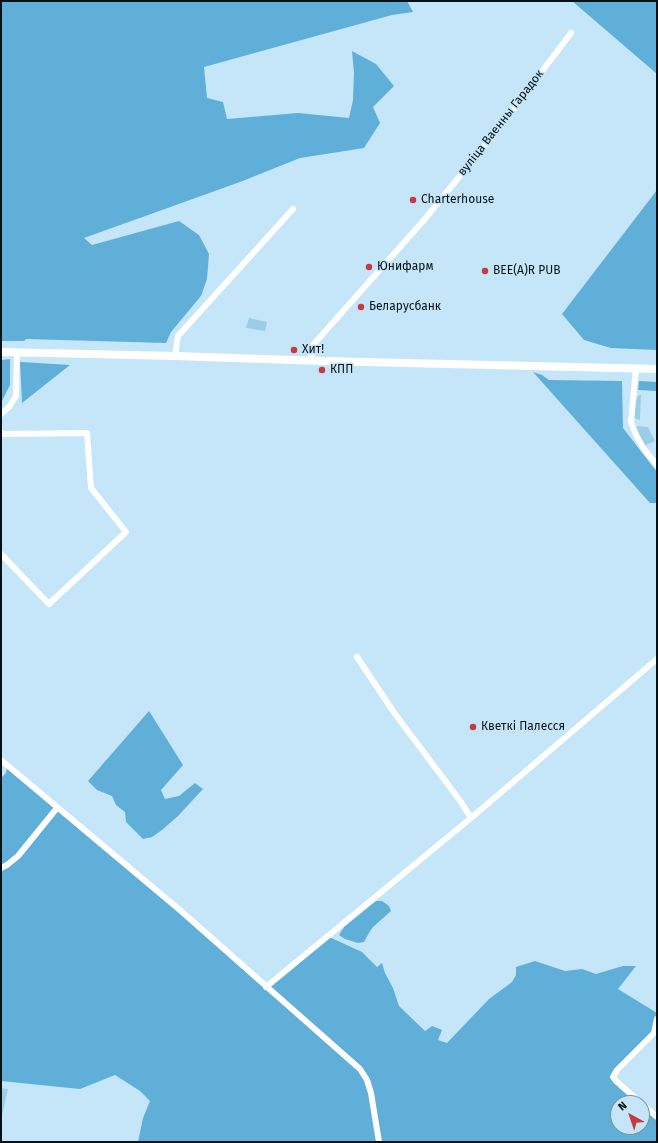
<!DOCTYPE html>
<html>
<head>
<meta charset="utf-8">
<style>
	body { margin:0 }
	#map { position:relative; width:658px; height:1143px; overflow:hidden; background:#c5e6f8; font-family:"Fira Sans",sans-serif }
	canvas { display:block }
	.frame { position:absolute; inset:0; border:2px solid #051117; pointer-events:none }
	.north { position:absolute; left:610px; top:1095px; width:40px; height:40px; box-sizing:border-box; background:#c5e6f8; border:1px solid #78919e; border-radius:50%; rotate:320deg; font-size:11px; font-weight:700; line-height:16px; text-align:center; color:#051117 }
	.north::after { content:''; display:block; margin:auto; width:14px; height:18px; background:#c93a40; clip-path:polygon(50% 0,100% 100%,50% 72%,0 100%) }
</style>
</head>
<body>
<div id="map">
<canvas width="658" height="1143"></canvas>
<div class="frame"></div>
<div class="north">N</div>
</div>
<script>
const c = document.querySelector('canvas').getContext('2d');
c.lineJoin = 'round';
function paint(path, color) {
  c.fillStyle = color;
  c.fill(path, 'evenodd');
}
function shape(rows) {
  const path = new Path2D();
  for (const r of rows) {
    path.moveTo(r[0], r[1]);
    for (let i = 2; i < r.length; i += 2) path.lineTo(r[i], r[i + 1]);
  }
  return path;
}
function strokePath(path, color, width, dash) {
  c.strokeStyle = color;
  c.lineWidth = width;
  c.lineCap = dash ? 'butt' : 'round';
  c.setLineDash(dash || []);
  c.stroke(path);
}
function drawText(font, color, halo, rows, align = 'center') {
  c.font = font + ' "Fira Sans",sans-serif';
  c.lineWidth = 3;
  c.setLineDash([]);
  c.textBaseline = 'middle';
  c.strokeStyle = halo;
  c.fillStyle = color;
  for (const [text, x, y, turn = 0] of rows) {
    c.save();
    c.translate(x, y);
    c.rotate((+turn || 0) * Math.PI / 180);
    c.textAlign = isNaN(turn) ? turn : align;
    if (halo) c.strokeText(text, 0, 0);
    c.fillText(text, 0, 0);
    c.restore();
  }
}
paint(shape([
	[249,318,267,322,265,331,246,328],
	[639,395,641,395,640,420,634,418,634,407,637,398],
	[635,426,648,427,655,441,646,445,644,445],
	[1,1088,8,1089,1,1119]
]), '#9ccde8');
paint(shape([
	[1,1,407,1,413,12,392,15,204,67,207,98,223,102,227,119,298,113,349,118,353,100,354,72,352,51,376,64,394,86,373,107,380,123,364,148,300,158,240,182,84,238,92,245,179,221,199,235,209,254,207,279,201,296,171,332,166,343,26,339,24,341,1,341],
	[572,1,657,1,657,74],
	[657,190,657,350,611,348,584,340,562,314],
	[10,359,10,385,1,403,1,360],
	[20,362,21,362,70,365,22,403],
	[533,372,542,375,549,380,622,381,623,428,657,472,657,503,650,503],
	[639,381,657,382,657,391,638,390],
	[149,711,183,765,161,790,165,799,179,796,195,783,203,789,178,816,162,830,152,837,143,839,126,822,125,812,116,805,112,796,97,790,88,781],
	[7,765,266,986,327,936,362,952,377,967,382,963,385,973,393,988,399,1006,425,1031,432,1026,442,1030,438,1040,447,1043,489,999,512,982,516,975,516,967,535,961,565,971,582,969,596,974,623,966,636,966,618,989,657,1013,657,1019,654,1033,613,1077,641,1103,618,1103,618,1127,642,1127,642,1104,657,1117,657,1142,138,1142,143,1118,150,1101,140,1091,115,1075,80,1089,1,1081,1,778,6,773],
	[376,901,382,901,389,906,391,911,373,927,369,933,364,942,358,943,345,939,339,935,344,927]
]), '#60afd8');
strokePath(shape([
	[175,356,178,336,293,209],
	[311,360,313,345,424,220,499,128,571,33],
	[636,369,631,422,637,437,644,449,657,465],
	[1,414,9,407,16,396,17,352],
	[1,432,2,434,87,433,91,488,126,532,49,604,1,554],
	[357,657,395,714,461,802,471,818],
	[1,760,181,911,360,1069,367,1080,371,1093,379,1142],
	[1,868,7,865,18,856,57,808],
	[266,987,471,818,657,659],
	[641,1103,616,1081,613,1077,617,1070,654,1033,657,1019],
	[642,1104,657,1117]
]), '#fff', 6);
strokePath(shape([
	[1,352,175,356,323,361,657,369]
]), '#fff', 8);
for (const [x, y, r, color] of [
	[413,200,4,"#c93a40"],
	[369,267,4,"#c93a40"],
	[485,271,4,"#c93a40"],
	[361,307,4,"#c93a40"],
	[294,350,4,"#c93a40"],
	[322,370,4,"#c93a40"],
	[473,727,4,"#c93a40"]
]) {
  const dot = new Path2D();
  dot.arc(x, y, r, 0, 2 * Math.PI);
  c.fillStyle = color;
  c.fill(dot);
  strokePath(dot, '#c5e6f8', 1.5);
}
drawText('12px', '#051117', '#c5e6f8', [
	["вуліца Ваенны Гарадок",501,123,-52]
]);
drawText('12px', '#051117', '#c5e6f8', [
	["Charterhouse",421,200],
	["Юнифарм",377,267],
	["BEE(A)R PUB",493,271],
	["Беларусбанк",369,307],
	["Хит!",302,350],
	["КПП",330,370],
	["Кветкі Палесся",481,727]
], 'left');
</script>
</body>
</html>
